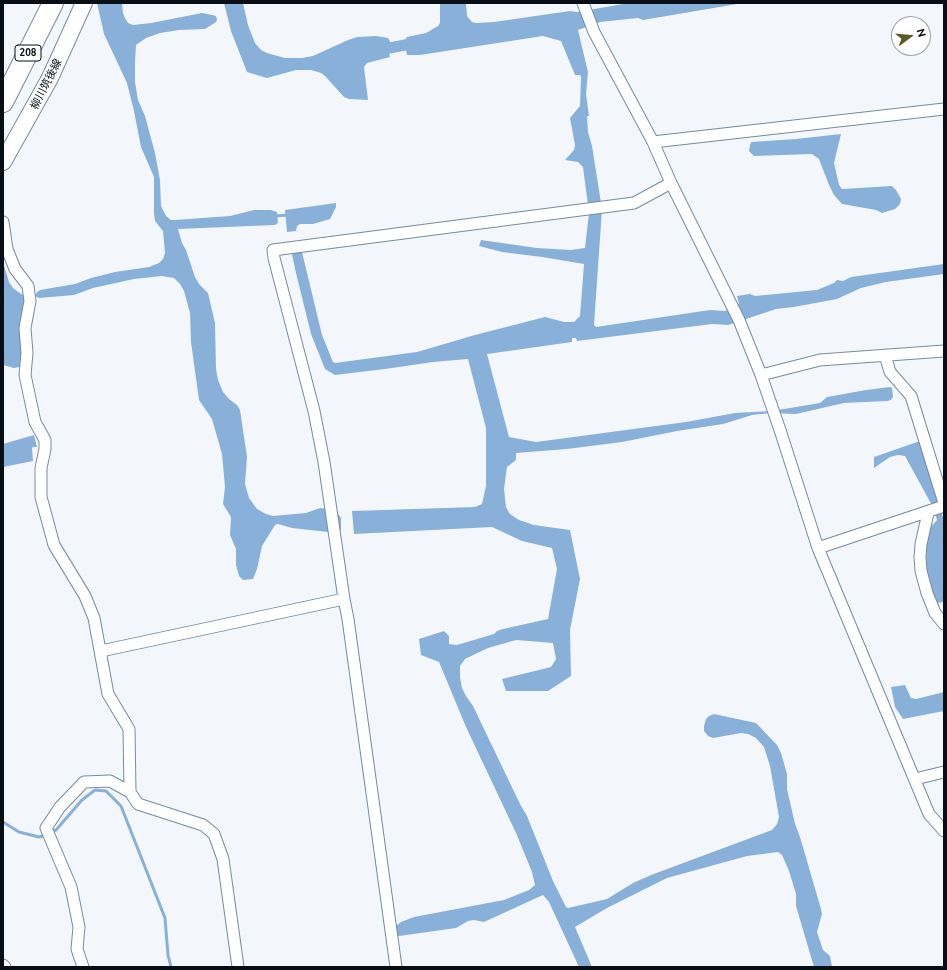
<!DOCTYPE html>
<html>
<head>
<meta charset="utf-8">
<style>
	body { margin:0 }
	#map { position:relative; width:947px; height:970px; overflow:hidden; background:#f3f7fc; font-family:Ubuntu,sans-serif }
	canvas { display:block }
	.frame { position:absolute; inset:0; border:4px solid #070e16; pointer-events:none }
	.north { position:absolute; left:891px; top:16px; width:40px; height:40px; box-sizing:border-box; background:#fff; border:1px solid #9c9fa2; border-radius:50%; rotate:74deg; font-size:11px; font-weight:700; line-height:16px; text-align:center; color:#070e16 }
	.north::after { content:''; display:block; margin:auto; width:14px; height:18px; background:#595926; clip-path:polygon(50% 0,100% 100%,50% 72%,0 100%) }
</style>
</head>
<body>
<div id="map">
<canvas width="947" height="970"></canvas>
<div class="frame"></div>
<div class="north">N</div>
</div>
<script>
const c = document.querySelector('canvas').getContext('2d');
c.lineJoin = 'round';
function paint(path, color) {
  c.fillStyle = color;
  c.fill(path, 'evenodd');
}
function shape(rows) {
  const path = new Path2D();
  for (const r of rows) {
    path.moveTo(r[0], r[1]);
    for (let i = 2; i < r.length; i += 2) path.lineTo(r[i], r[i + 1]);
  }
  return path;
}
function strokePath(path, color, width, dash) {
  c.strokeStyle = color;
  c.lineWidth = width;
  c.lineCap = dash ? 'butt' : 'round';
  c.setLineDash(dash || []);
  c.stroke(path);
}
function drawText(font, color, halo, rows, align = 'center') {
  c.font = font + ' Ubuntu,"Noto Sans JP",sans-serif';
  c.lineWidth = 3.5;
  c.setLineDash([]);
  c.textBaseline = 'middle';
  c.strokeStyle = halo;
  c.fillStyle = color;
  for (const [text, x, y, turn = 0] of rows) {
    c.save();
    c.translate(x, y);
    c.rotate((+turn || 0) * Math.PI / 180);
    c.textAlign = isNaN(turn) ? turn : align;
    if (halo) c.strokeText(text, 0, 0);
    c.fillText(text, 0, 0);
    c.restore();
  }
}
paint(shape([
	[97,3,122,3,123,13,125,18,128,23,133,25,151,23,202,13,212,15,216,16,217,20,216,22,205,29,179,30,160,33,146,38,136,45,135,62,135,82,138,100,145,116,155,153,160,180,161,206,166,216,171,220,175,220,230,216,254,210,271,210,277,212,278,223,275,225,178,229,182,243,186,250,195,277,199,284,208,293,215,323,216,369,218,380,223,392,229,399,237,405,240,410,247,457,245,484,249,498,257,509,266,514,273,516,306,513,320,508,327,509,334,512,339,515,341,518,341,530,328,532,292,528,278,524,275,525,262,546,257,569,253,579,243,580,239,576,236,565,236,549,230,535,231,517,223,504,225,487,222,454,212,419,199,400,191,342,190,313,184,291,180,284,174,278,162,276,134,279,93,288,74,295,39,298,35,296,37,292,40,290,75,284,91,278,115,272,149,267,159,263,163,259,165,253,163,231,155,221,154,214,154,177,141,147,134,111,127,83,104,34],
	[224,3,243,3,248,25,255,43,261,50,267,53,285,58,302,58,313,56,348,40,357,37,376,36,388,38,394,48,389,53,390,57,367,63,364,67,368,100,349,99,344,97,325,76,321,73,311,70,296,70,267,78,247,72,231,31],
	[440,3,466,3,467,16,472,22,476,23,494,22,570,11,577,12,629,3,743,3,643,20,638,18,600,22,578,30,588,72,586,94,589,116,587,116,588,132,592,146,602,209,594,325,596,327,710,310,725,311,739,304,737,296,750,294,755,296,817,290,834,283,837,280,843,281,851,277,944,264,944,274,886,282,861,288,837,299,794,307,776,309,728,325,712,324,577,341,576,338,572,338,572,342,487,354,509,437,536,442,686,422,735,413,772,411,820,403,827,397,866,390,890,387,892,388,893,397,891,400,887,401,844,403,796,414,771,413,752,415,723,424,677,431,622,442,567,449,516,453,516,460,507,467,504,489,506,507,510,514,519,520,534,525,570,530,580,579,570,630,571,676,548,691,506,691,502,679,551,667,556,659,553,643,516,640,488,648,465,659,460,666,460,677,462,688,466,696,473,706,520,804,527,816,553,881,566,907,568,908,607,899,633,883,651,875,772,830,777,824,779,817,770,766,764,747,756,738,748,734,741,733,713,738,708,736,704,731,704,726,706,719,709,716,714,714,756,723,777,745,781,753,787,774,787,789,795,824,800,837,821,909,822,914,817,932,823,950,830,956,832,967,814,967,796,906,796,894,789,871,782,855,778,852,747,856,667,878,607,908,575,927,592,967,579,967,549,902,543,895,484,922,474,920,468,921,456,928,399,936,392,934,390,925,397,925,401,922,414,917,504,900,529,890,535,885,532,872,516,833,466,727,439,662,421,655,419,639,444,631,449,636,449,644,457,645,494,634,497,631,503,629,548,619,557,569,552,548,522,541,492,527,354,534,352,511,475,507,482,504,486,486,486,428,468,359,433,362,385,369,335,375,325,369,311,334,295,269,291,249,301,248,322,335,333,362,335,363,417,352,475,335,545,317,564,322,574,322,580,316,584,264,542,257,502,252,479,246,481,240,537,248,571,250,585,248,589,213,583,167,578,162,565,160,574,150,575,145,570,118,580,106,581,77,580,75,575,75,561,41,543,36,420,55,407,55,406,50,407,46,405,40,407,37,426,33,438,26,440,23],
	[841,134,834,163,839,185,842,189,892,186,896,190,901,199,900,204,895,209,882,213,876,210,842,204,834,195,829,185,819,159,812,154,754,156,749,151,750,145,751,142,796,139],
	[336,203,336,207,330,219,313,224,300,224,297,226,296,231,287,232,285,210],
	[3,262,9,282,13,288,21,294,26,295,22,365,19,367,14,368,3,365],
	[34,435,37,447,33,447,32,448,33,461,3,467,3,444],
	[920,441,944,521,944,602,936,603,926,574,927,531,937,520,934,509,905,456,898,455,890,457,874,468,874,457],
	[905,685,911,698,916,699,944,692,944,711,903,719,895,707,891,687]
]), '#88b0d8');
strokePath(shape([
	[275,216,289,215],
	[3,822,19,832,39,837,46,835],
	[51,832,56,830,82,800,95,790,106,791,121,806,165,918,168,955,171,967]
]), '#88b0d8', 3);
strokePath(shape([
	[379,50,421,42]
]), '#88b0d8', 11);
const street = shape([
	[583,3,594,32,653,142,671,183,739,320,761,375,780,430,818,548,929,814,944,831],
	[653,142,944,109],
	[3,222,7,249,15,269,28,286,30,301,25,328,27,353,25,375,35,422,45,440,45,449,41,468,41,497,54,545,85,596,94,618,108,694,129,729,130,792],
	[885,355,890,372,911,396,944,503],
	[761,375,820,360,944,351],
	[928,513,921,544,920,557,921,571,927,593,935,613,944,624],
	[818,548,944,506],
	[101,651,344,599],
	[915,779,944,772],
	[3,965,5,967],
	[83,967,77,949,79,927,71,887,46,828,60,807,84,782,110,781,130,792,138,804,203,825,214,834,223,859,238,967],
	[396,967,348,619,344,599,324,462,314,411,274,258,273,250,634,203,671,183]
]);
const secondary = shape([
	[3,162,50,78,84,3]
]);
const highway = shape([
	[3,102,53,3]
]);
strokePath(street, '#768ba0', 13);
strokePath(secondary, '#768ba0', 18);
strokePath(highway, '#768ba0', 22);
strokePath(street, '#fff', 11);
strokePath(secondary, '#fff', 16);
strokePath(highway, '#fff', 20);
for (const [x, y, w] of [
	[28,53,26]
]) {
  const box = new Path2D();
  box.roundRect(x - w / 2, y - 8, w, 16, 3);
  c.fillStyle = '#fff';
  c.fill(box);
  strokePath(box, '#070e16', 1);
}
drawText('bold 10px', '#070e16', null, [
	["208",28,53]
]);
drawText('11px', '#070e16', '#fff', [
	["柳川筑後線",46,84,-63]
]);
</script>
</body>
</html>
